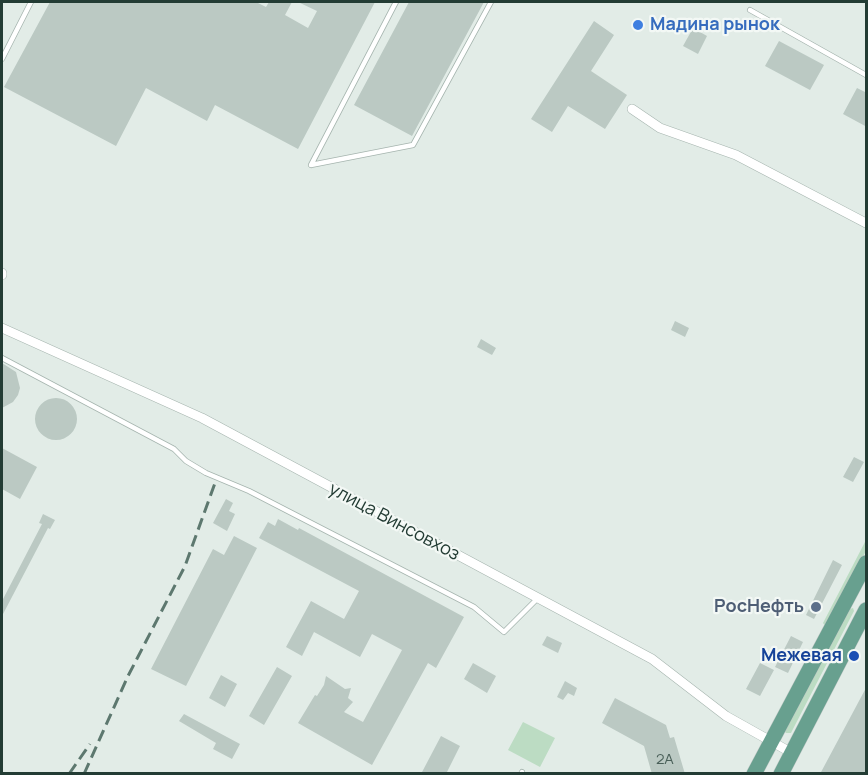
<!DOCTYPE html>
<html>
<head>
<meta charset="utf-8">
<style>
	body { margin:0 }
	#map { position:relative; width:868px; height:775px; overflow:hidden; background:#e2ece7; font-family:Manrope,sans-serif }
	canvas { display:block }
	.frame { position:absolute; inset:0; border:3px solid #233c34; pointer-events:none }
</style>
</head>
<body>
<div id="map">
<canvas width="868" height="775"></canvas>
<div class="frame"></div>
</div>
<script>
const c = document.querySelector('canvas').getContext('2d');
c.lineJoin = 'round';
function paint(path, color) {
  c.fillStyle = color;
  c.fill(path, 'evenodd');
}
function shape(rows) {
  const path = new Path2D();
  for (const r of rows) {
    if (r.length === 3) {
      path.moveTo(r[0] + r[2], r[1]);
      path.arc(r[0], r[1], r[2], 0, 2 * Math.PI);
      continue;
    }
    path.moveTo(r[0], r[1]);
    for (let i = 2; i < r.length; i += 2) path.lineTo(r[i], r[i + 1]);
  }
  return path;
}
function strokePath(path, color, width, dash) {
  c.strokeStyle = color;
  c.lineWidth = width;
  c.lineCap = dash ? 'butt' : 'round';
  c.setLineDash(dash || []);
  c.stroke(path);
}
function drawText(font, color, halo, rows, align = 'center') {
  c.font = font + ' Manrope,sans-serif';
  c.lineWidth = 4.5;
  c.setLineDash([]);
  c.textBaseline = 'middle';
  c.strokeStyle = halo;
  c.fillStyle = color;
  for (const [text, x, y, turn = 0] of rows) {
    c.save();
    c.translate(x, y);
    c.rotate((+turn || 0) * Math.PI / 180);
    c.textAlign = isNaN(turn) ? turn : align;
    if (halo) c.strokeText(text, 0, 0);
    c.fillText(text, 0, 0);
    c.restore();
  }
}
paint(shape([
	[866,540,866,551,828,625,825,626,823,623],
	[853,608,854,611,793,729,791,733,786,733,784,731,823,656,850,609],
	[523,722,555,738,540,767,508,750]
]), '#bcdcc3');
paint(shape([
	[50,2,256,2,266,7,269,2,292,2,285,15,308,28,317,11,298,2,375,2,298,149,215,105,207,121,146,88,116,146,4,87],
	[409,2,484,2,412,136,354,105],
	[594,21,614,35,591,71,627,95,605,129,568,106,552,132,531,119],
	[693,28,707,36,698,54,683,46],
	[779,41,824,65,810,90,765,66],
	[857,88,867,93,867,127,843,114],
	[675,321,689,328,685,337,671,330],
	[481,339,496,348,492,355,477,347],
	[2,363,16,372,20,388,18,395,13,402,2,408],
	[56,419,21],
	[2,448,37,467,20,499,2,489],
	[854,457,864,462,853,482,843,477],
	[226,499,233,503,229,511,235,514,227,531,213,523],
	[43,514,55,520,50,529,48,528,2,616,2,601,42,524,39,523],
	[278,519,298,530,299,528,464,617,436,668,428,663,372,765,298,723,315,695,317,696,324,685,326,676,345,689,351,688,348,698,353,702,344,712,363,722,402,650,372,634,360,657,314,632,302,656,286,647,311,601,344,619,359,591,259,538,268,522,275,526],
	[234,536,257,548,186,686,151,669,213,549,224,555],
	[833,560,842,565,814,619,806,615],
	[547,636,562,643,558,653,542,645],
	[791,636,803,642,788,673,775,667],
	[473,663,496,676,487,693,464,679],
	[760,663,774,670,760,696,746,689],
	[277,667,292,676,264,725,249,716],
	[221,675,237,684,225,707,209,698],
	[565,681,577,688,574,696,568,693,563,700,557,697],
	[867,686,867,774,820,774],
	[615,698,666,725,670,738,674,737,685,774,652,774,644,746,602,723],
	[184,714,240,744,232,759,213,749,216,743,179,721],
	[441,736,460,746,446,774,421,774]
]), '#bbc9c3');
const lane = shape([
	[750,10,866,75],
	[2,59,31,2],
	[311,165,413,145,491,2],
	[311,165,396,2],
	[2,358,174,449,186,461,206,473,249,491,474,607,504,632,537,599],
	[521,774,522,772]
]);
const street = shape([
	[632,109,660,128,736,155,866,223],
	[2,275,2,273],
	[2,328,202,418,652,659,726,716,792,753]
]);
const primary = shape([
	[754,774,866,563],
	[781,774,866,610]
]);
strokePath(lane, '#a5b4ae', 6);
strokePath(street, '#a5b4ae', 10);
strokePath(primary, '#c1c8c6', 16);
strokePath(lane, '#fff', 4.5);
strokePath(street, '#fff', 9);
strokePath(primary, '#68a08f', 15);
strokePath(shape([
	[69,774,90,744],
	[84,774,128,676,185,566,215,483]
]), '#5d786f', 3, [12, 6]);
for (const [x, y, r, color] of [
	[638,25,6,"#3f7fe0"],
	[816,607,6,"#5c6f8a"],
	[854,656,6,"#1a4fb4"]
]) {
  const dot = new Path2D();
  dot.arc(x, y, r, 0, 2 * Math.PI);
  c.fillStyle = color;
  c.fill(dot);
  strokePath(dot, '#f3f8f5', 2);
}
drawText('15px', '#495f58', null, [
	["2А",665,760]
]);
drawText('bold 18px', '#366cbe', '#f3f8f5', [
	["Мадина рынок",650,25]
], 'left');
drawText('18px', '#233c34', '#f3f8f5', [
	["улица Винсовхоз",394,522,28]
]);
drawText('bold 18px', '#4e5e75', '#f3f8f5', [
	["РосНефть",804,607]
], 'right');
drawText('bold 18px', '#164399', '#f3f8f5', [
	["Межевая",842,656]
], 'right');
</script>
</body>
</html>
